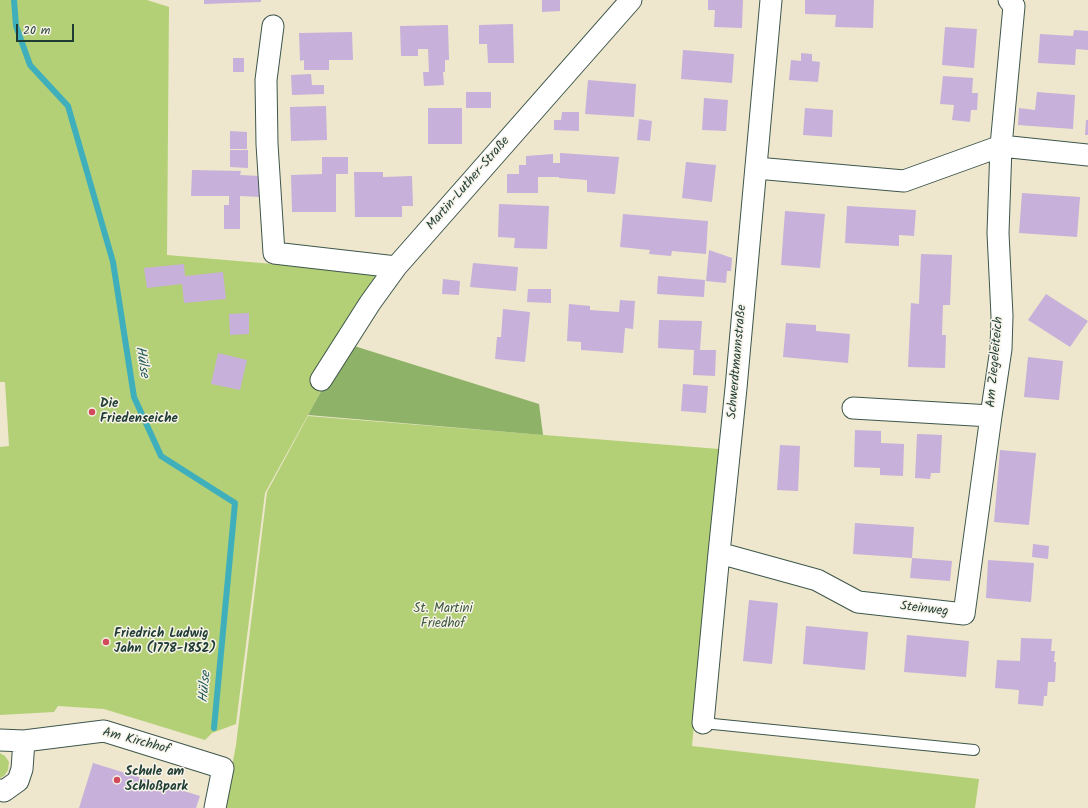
<!DOCTYPE html>
<html>
<head>
<meta charset="utf-8">
<style>
	body { margin:0 }
	#map { position:relative; width:1088px; height:808px; overflow:hidden; background:#eee7cd; font-family:Kalam,sans-serif }
	canvas { display:block }
	.scale { position:absolute; left:16px; top:24px; width:58px; height:18px; box-sizing:border-box; border:2px solid #1f3d34; border-top:0; padding-left:5px; font-size:12px; line-height:14px; white-space:nowrap; color:#1f3d34; -webkit-text-stroke:3px #f7f3e8; paint-order:stroke }
</style>
</head>
<body>
<div id="map">
<canvas width="1088" height="808"></canvas>
<div class="scale">20 m</div>
</div>
<script>
const c = document.querySelector('canvas').getContext('2d');
c.lineJoin = 'round';
function paint(path, color) {
  c.fillStyle = color;
  c.fill(path, 'evenodd');
}
function shape(rows) {
  const path = new Path2D();
  for (const r of rows) {
    path.moveTo(r[0], r[1]);
    for (let i = 2; i < r.length; i += 2) path.lineTo(r[i], r[i + 1]);
  }
  return path;
}
function strokePath(path, color, width, dash) {
  c.strokeStyle = color;
  c.lineWidth = width;
  c.lineCap = dash ? 'butt' : 'round';
  c.setLineDash(dash || []);
  c.stroke(path);
}
function drawText(font, color, halo, rows, align = 'center') {
  c.font = font + ' Kalam,sans-serif';
  c.lineWidth = 3;
  c.setLineDash([]);
  c.textBaseline = 'middle';
  c.strokeStyle = halo;
  c.fillStyle = color;
  for (const [text, x, y, turn = 0] of rows) {
    c.save();
    c.translate(x, y);
    c.rotate((+turn || 0) * Math.PI / 180);
    c.textAlign = isNaN(turn) ? turn : align;
    if (halo) c.strokeText(text, 0, 0);
    c.fillText(text, 0, 0);
    c.restore();
  }
}
paint(shape([
	[0,0,147,0,169,7,167,255,379,273,324,386,265,493,236,724,212,733,205,740,104,709,58,706,54,712,0,715,0,447,9,446,5,382,0,382],
	[308,416,719,449,692,746,979,779,975,808,224,808,236,745,267,492],
	[0,753,5,756,9,762,8,770,4,776,0,778]
]), '#b3d077');
paint(shape([
	[351,345,539,404,543,435,308,415,324,386]
]), '#8eb268');
strokePath(shape([
	[14,0,16,26,30,65,68,106,113,262,134,397,161,456,235,503,214,728]
]), '#40afbc', 6);
paint(shape([
	[204,0,261,0,261,2,204,4],
	[542,0,560,0,560,11,542,12],
	[708,0,743,0,742,28,714,27,715,10,708,10],
	[805,0,874,0,873,28,835,27,836,15,805,14],
	[513,24,514,63,488,63,487,44,479,44,479,25],
	[448,25,449,60,445,60,445,72,443,72,444,85,424,86,423,72,429,72,428,49,418,49,418,56,401,56,400,26],
	[945,27,977,29,974,68,942,65],
	[1074,30,1088,31,1088,50,1076,49,1075,65,1038,63,1040,34,1073,36],
	[352,32,353,60,329,60,329,70,304,70,304,60,300,61,299,33],
	[683,50,734,54,732,83,681,79],
	[801,53,812,54,812,61,820,62,818,82,789,80,791,60,801,61],
	[233,58,244,58,244,72,233,72],
	[311,74,312,85,324,85,324,94,292,95,291,75],
	[943,76,973,78,972,93,978,93,977,110,971,110,970,122,952,120,954,105,940,104],
	[588,80,636,84,634,117,585,114],
	[466,92,491,92,491,108,466,108],
	[1037,92,1075,95,1073,129,1018,125,1019,108,1035,110],
	[704,98,728,100,726,131,702,130],
	[326,106,327,140,291,141,290,107],
	[428,108,462,108,462,144,428,144],
	[805,108,833,110,832,137,803,135],
	[562,112,579,112,579,131,554,130,554,120,561,120],
	[639,119,652,121,650,141,637,140],
	[1086,120,1088,120,1088,135,1085,135],
	[230,131,247,132,247,149,230,149],
	[230,150,248,150,248,168,230,167],
	[560,153,619,157,615,194,587,192,587,180,559,178,559,177,538,177,538,193,507,193,507,174,519,174,519,165,526,165,526,156,553,154,553,163,560,163],
	[322,157,348,157,348,174,336,174,336,212,292,212,291,175,322,174],
	[686,162,716,165,712,202,682,198],
	[192,170,241,171,240,175,260,176,260,197,240,196,240,229,224,229,224,205,229,205,229,196,191,196],
	[354,172,383,172,383,177,412,176,413,206,402,206,402,217,355,217],
	[1022,193,1080,197,1077,237,1019,233],
	[499,204,549,206,547,249,514,248,515,238,498,237],
	[847,206,916,210,914,236,899,235,899,246,845,243],
	[785,211,825,214,820,268,781,265],
	[623,214,708,221,706,254,672,251,671,256,649,254,650,250,620,247],
	[709,250,732,258,731,271,727,271,726,283,706,281],
	[921,254,952,255,950,305,943,305,942,335,946,335,945,368,908,367,911,303,919,304],
	[473,263,518,267,516,291,470,287],
	[184,264,185,276,223,272,226,299,184,303,182,284,147,288,144,268],
	[658,276,705,280,704,297,657,294],
	[443,279,460,281,459,295,442,294],
	[528,289,551,289,551,303,527,302],
	[1046,294,1088,321,1070,347,1028,320],
	[620,300,635,301,633,329,625,328,623,353,581,350,581,342,567,341,569,304,590,306,590,310,619,312],
	[503,309,530,312,525,362,495,359,497,337,501,337],
	[249,313,249,334,230,335,229,314],
	[659,320,702,321,700,350,716,350,715,376,693,375,694,350,658,348],
	[786,323,816,325,816,331,850,334,848,363,783,357],
	[218,353,247,360,240,390,211,384],
	[1028,357,1063,361,1059,400,1024,397],
	[683,384,708,386,706,413,681,411],
	[855,430,881,431,881,443,904,444,903,476,880,475,880,468,854,467],
	[917,434,942,435,940,473,931,473,930,479,915,478],
	[780,445,800,446,798,491,777,490],
	[1000,450,1036,453,1029,525,994,522],
	[855,523,914,527,912,558,853,554],
	[1033,544,1049,546,1048,559,1032,557],
	[912,558,952,561,950,581,910,578],
	[988,560,1034,563,1031,602,986,598],
	[749,600,778,603,772,664,743,661],
	[806,626,868,632,865,670,803,664],
	[907,635,969,641,966,677,904,672],
	[1021,638,1052,639,1051,651,1055,651,1054,662,1056,662,1055,682,1048,682,1047,696,1044,696,1043,706,1018,704,1019,690,995,688,997,660,1020,661],
	[93,763,200,796,196,808,79,808]
]), '#c7b0d9');
const lane = shape([
	[703,723,974,750]
]);
const street = shape([
	[273,26,266,80,267,144,274,253,396,267],
	[756,168,904,181,1001,146,1088,155],
	[321,380,370,303,396,267,631,0],
	[853,408,991,416,1001,349,1002,316,998,233,1001,146,1014,6,1009,0],
	[719,553,817,580,858,602,964,614,991,416],
	[703,723,719,553,736,388,771,0],
	[0,740,24,741,104,731,223,768,215,808],
	[0,790,4,791,18,781,22,769,24,741]
]);
strokePath(lane, '#3e564b', 12);
strokePath(street, '#3e564b', 23);
strokePath(lane, '#fff', 10);
strokePath(street, '#fff', 21);
for (const [x, y, r, color] of [
	[92,412,4,"#d1495b"],
	[106,642,4,"#d1495b"],
	[117,780,4,"#d1495b"]
]) {
  const dot = new Path2D();
  dot.arc(x, y, r, 0, 2 * Math.PI);
  c.fillStyle = color;
  c.fill(dot);
  strokePath(dot, '#f7f3e8', 1.5);
}
drawText('13px', '#1f3d34', '#f7f3e8', [
	["Martin-Luther-Straße",469,184,-49],
	["Schwerdtmannstraße",738,362,-85],
	["Am Ziegeleiteich",996,362,-85],
	["Steinweg",924,610,7],
	["Am Kirchhof",136,742,15]
]);
drawText('bold 13px', '#1f3d34', '#f7f3e8', [
	["Die",100,405],
	["Friedenseiche",100,420],
	["Friedrich Ludwig",114,635],
	["Jahn (1778-1852)",114,650],
	["Schule am",125,773],
	["Schloßpark",125,788]
], 'left');
drawText('13px', '#3d5a41', '#f7f3e8', [
	["St. Martini",443,610],
	["Friedhof",443,625]
]);
drawText('italic 14px', '#295f5d', '#f7f3e8', [
	["Hülse",141,362,81],
	["Hülse",206,687,-85]
]);
</script>
</body>
</html>
